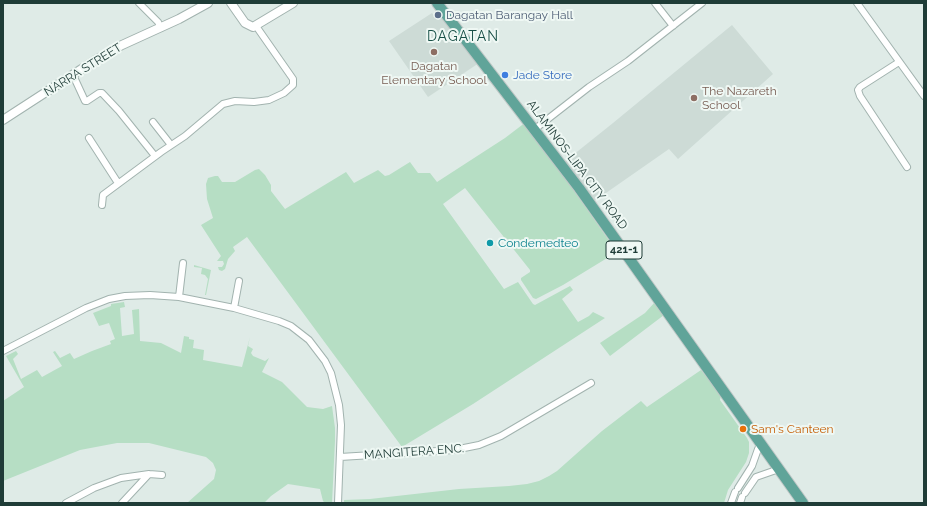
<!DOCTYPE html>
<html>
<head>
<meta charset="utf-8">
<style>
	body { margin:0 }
	#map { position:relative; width:927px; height:506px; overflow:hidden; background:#dfebe7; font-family:Raleway,sans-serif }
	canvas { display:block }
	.frame { position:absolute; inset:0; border:4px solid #1f3c37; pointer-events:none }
</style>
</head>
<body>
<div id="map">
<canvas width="927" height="506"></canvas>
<div class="frame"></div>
</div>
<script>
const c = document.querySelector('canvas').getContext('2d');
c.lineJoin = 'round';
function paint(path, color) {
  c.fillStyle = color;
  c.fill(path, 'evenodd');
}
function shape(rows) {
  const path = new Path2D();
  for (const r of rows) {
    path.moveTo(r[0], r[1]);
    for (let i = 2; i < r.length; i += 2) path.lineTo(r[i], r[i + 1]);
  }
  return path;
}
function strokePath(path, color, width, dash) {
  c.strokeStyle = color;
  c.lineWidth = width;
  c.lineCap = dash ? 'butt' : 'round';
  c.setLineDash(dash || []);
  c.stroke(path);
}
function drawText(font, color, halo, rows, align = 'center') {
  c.font = font + ' Raleway,sans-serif';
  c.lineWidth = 4;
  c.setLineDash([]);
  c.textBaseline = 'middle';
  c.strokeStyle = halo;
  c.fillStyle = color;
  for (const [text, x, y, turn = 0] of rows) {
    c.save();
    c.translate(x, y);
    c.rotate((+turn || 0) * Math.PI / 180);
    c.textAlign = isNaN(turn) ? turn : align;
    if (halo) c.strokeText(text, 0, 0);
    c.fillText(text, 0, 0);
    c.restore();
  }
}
paint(shape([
	[432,13,438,20,443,17,479,63,428,97,389,41],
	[732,25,773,74,678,159,669,149,593,202,563,163,613,123]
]), '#cddbd6');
paint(shape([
	[526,122,617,252,563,285,536,299,533,298,521,280,521,278,530,272,530,270,465,188,443,204,504,289,518,282,533,304,535,305,570,286,573,290,562,299,578,322,589,316,593,312,605,318,473,404,402,447,247,237,233,247,235,251,228,259,225,269,222,271,219,270,218,267,222,267,224,264,223,261,217,261,221,256,201,225,213,218,207,199,206,184,208,178,215,176,218,176,222,182,235,182,255,170,259,169,265,175,271,185,271,191,285,209,346,172,354,183,378,170,385,176,389,175,410,162,418,173,430,173,437,182,505,138],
	[194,265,211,270,206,295,205,295,208,279,205,275,201,274,202,268,194,267],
	[124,302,125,307,120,308,122,336,134,334,132,310,139,309,140,341,161,343,181,353,184,336,189,337,189,339,194,340,193,348,204,350,203,360,242,367,250,337,248,346,253,349,251,353,253,356,265,361,269,358,262,372,282,382,307,407,323,409,332,406,335,428,335,441,332,503,325,503,323,501,320,489,288,484,271,496,264,503,187,503,214,479,216,470,213,463,206,457,149,443,117,443,80,450,3,481,3,401,24,387,6,356,16,351,18,354,13,359,21,379,37,370,42,377,62,366,53,352,55,351,60,358,70,353,74,359,92,351,111,344,110,341,115,339,109,323,99,326,93,313,111,306,111,304],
	[655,302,664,315,610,356,600,343,645,313],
	[701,370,721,395,720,400,747,438,749,442,749,453,746,462,728,490,724,503,344,503,344,500,370,499,459,489,509,486,527,484,539,481,549,476,557,471,602,431,641,401,647,407]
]), '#b6dec4');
const minor = shape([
	[139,3,158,22,161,28],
	[655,3,673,26],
	[857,3,924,96],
	[899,62,860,87,858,90,860,96,907,167],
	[73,75,85,101,87,101,99,93,102,93,119,111,155,156],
	[153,122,171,145],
	[535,129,589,87,628,61,702,3],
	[89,138,118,183],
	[102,205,103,195,161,152,185,136,223,104,235,101,254,102,269,100,284,93,293,85,293,79,256,26],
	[179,297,183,263],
	[234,308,239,281],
	[3,351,86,308,109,299,125,296,150,295,179,297,234,308,279,321,291,326,309,340,325,361,331,373,339,405,341,425,338,503],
	[340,457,454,450,479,445,501,436,591,383],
	[738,488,752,466,758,449,761,443],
	[745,493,756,477,779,469],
	[66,503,94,488,121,478,149,474],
	[122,503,149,474,162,475],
	[731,503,735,492],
	[740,503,742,497]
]);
const tertiary = shape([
	[231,3,245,23,253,27,293,3],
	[3,120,97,59,122,45,179,19,208,3]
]);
const primary = shape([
	[437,3,579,188,803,503]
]);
strokePath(minor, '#a2b3af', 8);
strokePath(tertiary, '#a2b3af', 10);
strokePath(primary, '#c0c8c7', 12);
strokePath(minor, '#fff', 6);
strokePath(tertiary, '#fff', 8);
strokePath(primary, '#60a499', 10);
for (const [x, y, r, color] of [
	[438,15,4,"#5c6f8a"],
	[434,52,4,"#8d6e63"],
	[505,75,4,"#3f7fe0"],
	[694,98,4,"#8d6e63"],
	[490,243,4,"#0f9aa8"],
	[743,429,4,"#e8710a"]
]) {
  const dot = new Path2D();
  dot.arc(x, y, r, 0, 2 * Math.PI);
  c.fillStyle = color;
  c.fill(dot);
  strokePath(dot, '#eff8f4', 1.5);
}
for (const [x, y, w] of [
	[624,250,36]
]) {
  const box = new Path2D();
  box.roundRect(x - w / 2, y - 9, w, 18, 3);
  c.fillStyle = '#eff8f4';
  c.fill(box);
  strokePath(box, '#1f3c37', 1);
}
drawText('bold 11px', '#1f3c37', null, [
	["421-1",624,250]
]);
drawText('12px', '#4e5e75', '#eff8f4', [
	["Dagatan Barangay Hall",446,15]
], 'left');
drawText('12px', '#785e54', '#eff8f4', [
	["Dagatan",434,66],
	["Elementary School",434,80],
	["The Nazareth",702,91,"left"],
	["School",702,105,"left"]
]);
drawText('12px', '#1f3c37', '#eff8f4', [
	["NARRA STREET",83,70,-32],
	["ALAMINOS-LIPA CITY ROAD",577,165,53],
	["MANGITERA ENC.",414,452,-4]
]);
drawText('12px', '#366cbe', '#eff8f4', [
	["Jade Store",513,75]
], 'left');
drawText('12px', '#0d838f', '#eff8f4', [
	["Condemedteo",498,243]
], 'left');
drawText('12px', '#c56008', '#eff8f4', [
	["Sam's Canteen",751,429]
], 'left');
c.letterSpacing = '1px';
drawText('14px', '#195047', '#eff8f4', [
	["DAGATAN",463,37]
]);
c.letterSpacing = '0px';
</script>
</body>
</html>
